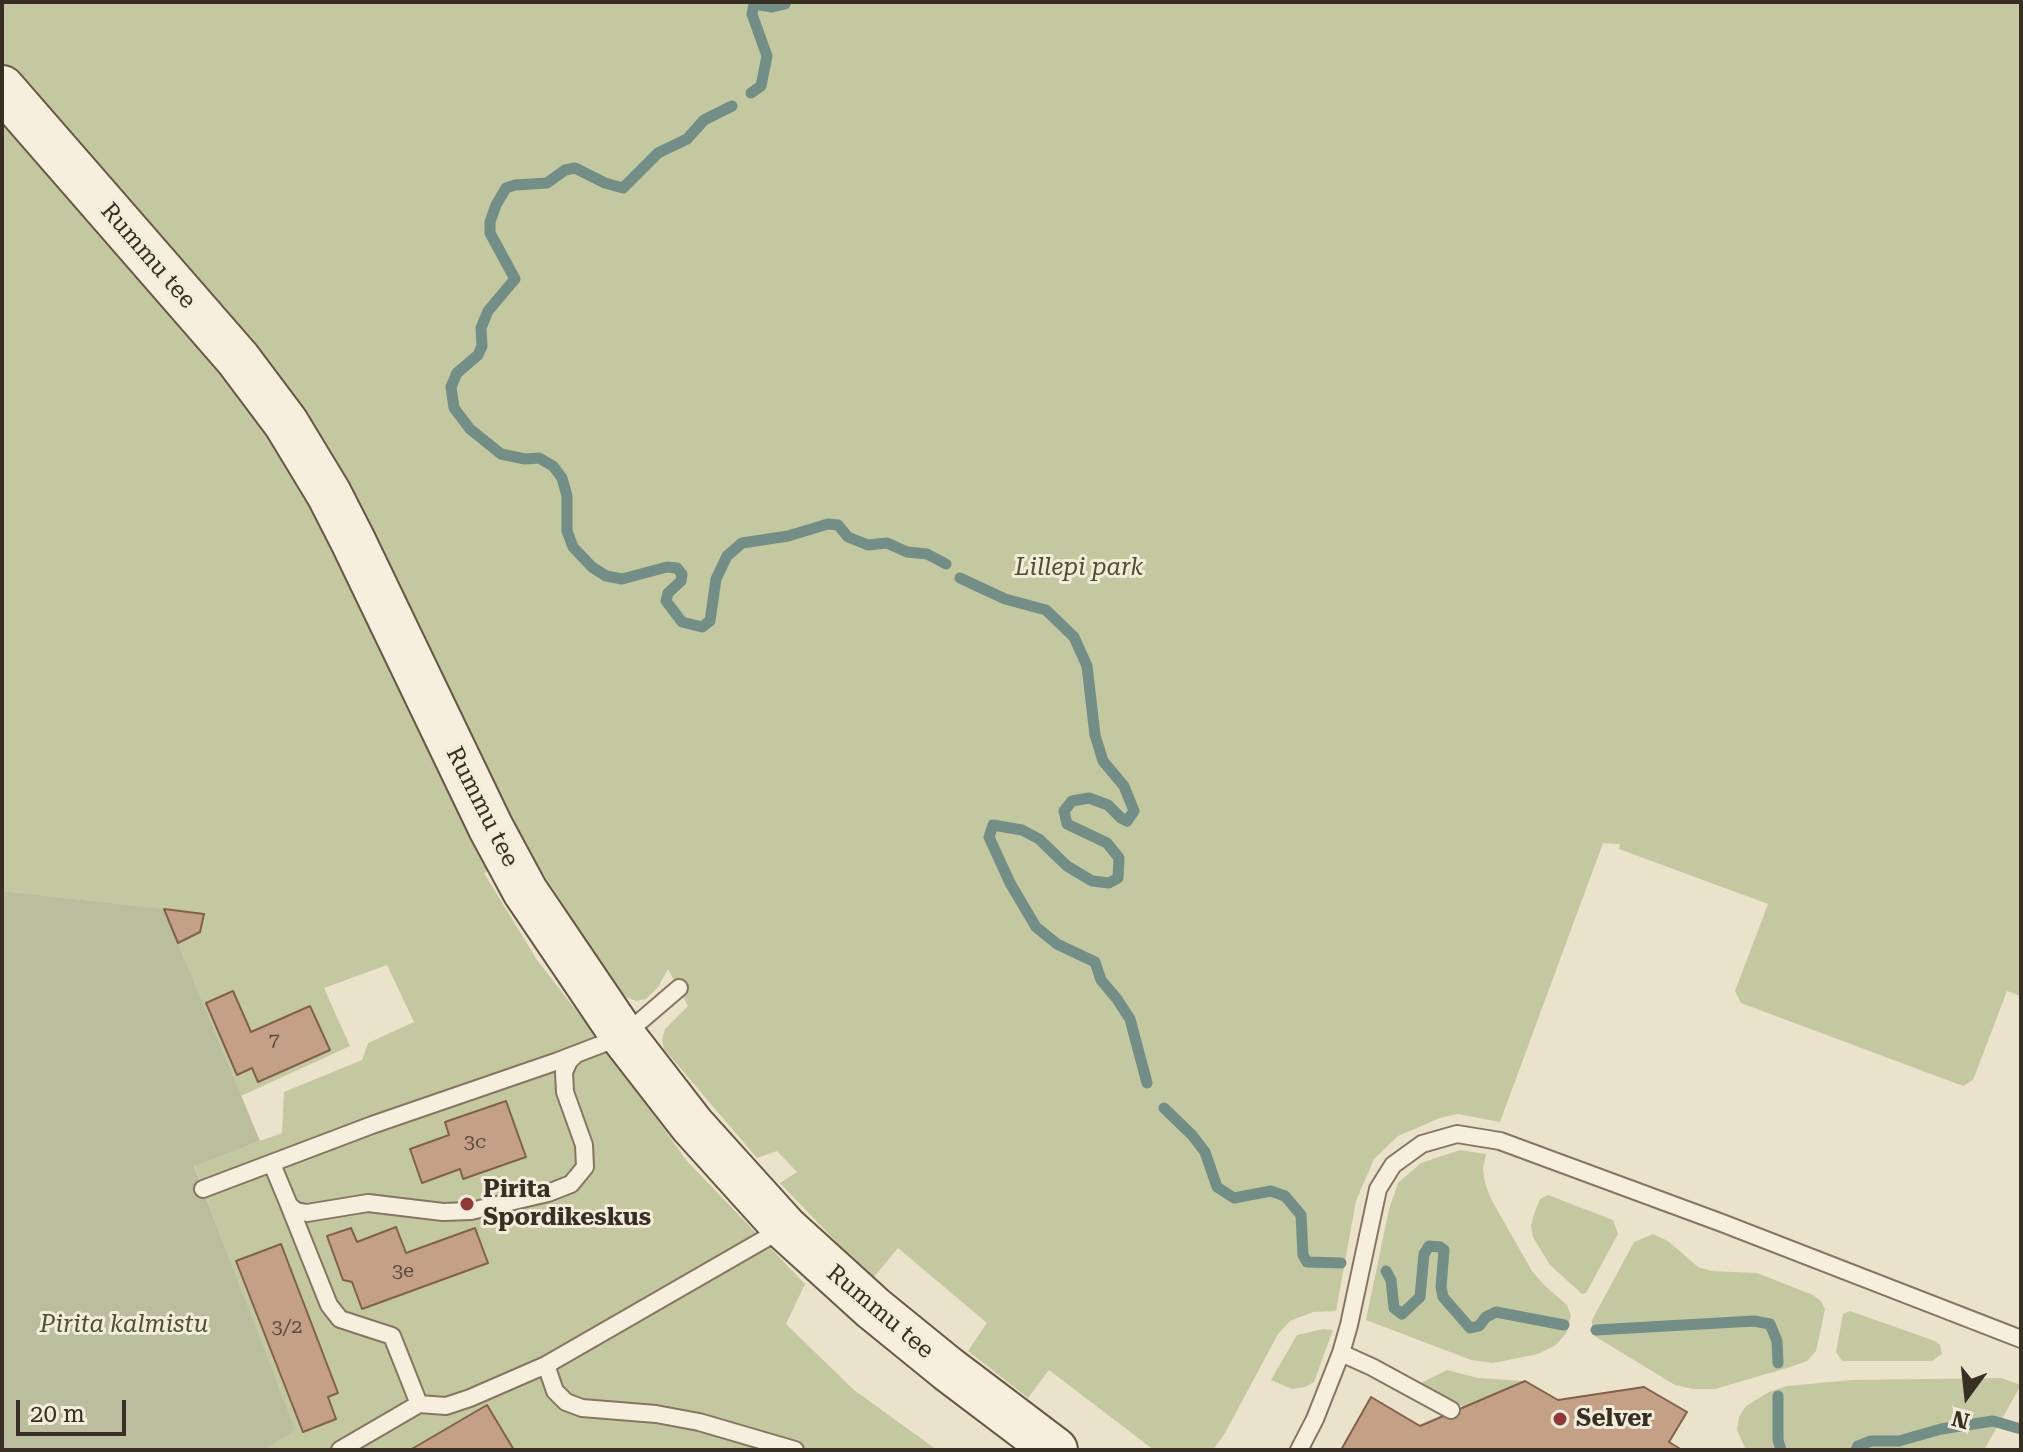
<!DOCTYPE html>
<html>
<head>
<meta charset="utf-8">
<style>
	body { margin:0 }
	#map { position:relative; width:2023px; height:1452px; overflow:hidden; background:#ebe2cc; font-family:"Roboto Serif",serif }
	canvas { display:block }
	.frame { position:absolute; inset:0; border:4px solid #382e23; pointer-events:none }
	.north { position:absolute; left:1927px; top:1356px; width:80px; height:80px; -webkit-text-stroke:6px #f3ecdb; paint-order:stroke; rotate:195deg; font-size:22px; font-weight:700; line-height:32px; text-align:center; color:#382e23 }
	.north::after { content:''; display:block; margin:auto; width:28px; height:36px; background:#382e23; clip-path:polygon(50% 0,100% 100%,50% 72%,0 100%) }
	.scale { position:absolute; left:16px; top:1400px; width:110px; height:36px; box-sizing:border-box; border:4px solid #382e23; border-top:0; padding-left:10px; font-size:24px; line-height:28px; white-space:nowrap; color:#382e23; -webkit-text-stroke:6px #f3ecdb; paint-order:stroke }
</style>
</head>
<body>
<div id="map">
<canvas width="2023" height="1452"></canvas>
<div class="frame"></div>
<div class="north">N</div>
<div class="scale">20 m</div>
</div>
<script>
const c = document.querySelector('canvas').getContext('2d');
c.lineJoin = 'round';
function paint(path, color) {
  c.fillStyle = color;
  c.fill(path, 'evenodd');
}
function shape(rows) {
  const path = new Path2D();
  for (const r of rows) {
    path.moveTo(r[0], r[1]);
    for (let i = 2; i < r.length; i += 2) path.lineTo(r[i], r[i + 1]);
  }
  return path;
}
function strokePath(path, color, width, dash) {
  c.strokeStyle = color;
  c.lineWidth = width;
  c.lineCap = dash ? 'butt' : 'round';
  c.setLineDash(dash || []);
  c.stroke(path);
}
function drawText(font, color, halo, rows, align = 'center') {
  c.font = font + ' "Roboto Serif",serif';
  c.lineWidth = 6;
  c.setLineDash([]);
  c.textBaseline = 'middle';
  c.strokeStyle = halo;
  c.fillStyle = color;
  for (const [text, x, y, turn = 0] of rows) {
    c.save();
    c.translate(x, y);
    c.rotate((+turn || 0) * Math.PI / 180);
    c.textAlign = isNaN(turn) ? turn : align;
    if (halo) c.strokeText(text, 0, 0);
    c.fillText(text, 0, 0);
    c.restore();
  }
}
paint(shape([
	[2,2,2021,2,2021,996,2007,991,1973,1080,1963,1086,1741,1003,1735,991,1768,904,1619,849,1620,844,1603,843,1500,1122,1458,1114,1440,1118,1398,1136,1374,1159,1356,1201,1336,1311,1313,1312,1290,1321,1278,1334,1225,1433,1213,1450,1154,1450,1049,1370,1028,1398,968,1351,987,1323,898,1248,874,1277,842,1248,780,1183,797,1172,777,1151,757,1158,664,1049,662,1040,665,1029,688,1006,668,969,658,987,646,999,636,1001,623,996,529,852,484,873,537,960,623,1071,686,1160,805,1284,786,1324,854,1390,937,1450,264,1450,294,1430,194,1165,282,1133,284,1092,362,1060,368,1043,414,1022,387,965,324,988,350,1046,241,1096,178,943,200,932,204,914,2,891],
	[1460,1150,1486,1154,1483,1169,1485,1183,1491,1199,1532,1271,1544,1285,1567,1305,1571,1315,1567,1332,1556,1345,1538,1354,1493,1363,1471,1360,1366,1320,1389,1209,1398,1183,1421,1163],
	[1548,1195,1613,1220,1618,1234,1586,1293,1582,1294,1550,1265,1533,1237,1531,1226,1534,1214,1540,1199],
	[1653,1234,1668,1241,1698,1267,1711,1271,1757,1273,1813,1295,1821,1301,1825,1309,1816,1351,1807,1361,1787,1368,1715,1389,1693,1389,1675,1385,1596,1337,1592,1334,1592,1320,1634,1242],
	[1850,1311,1935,1341,1940,1345,1942,1354,1932,1361,1842,1361,1836,1352,1843,1314],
	[1323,1329,1333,1330,1314,1382,1305,1387,1292,1389,1271,1380,1297,1335],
	[1447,1370,1478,1378,1525,1381,1464,1407,1421,1383],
	[2001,1378,2021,1385,1984,1450,1746,1450,1737,1430,1739,1417,1746,1406,1769,1392,1787,1386,1852,1380]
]), '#c3c8a0');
paint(shape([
	[2,891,164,909,260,1141,194,1166,295,1430,264,1450,2,1450]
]), '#babe9e');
strokePath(shape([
	[751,93,761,86,767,56,752,14,754,4,772,7,785,4,786,2],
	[732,106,704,120,687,139,658,153,623,188,605,183,575,168,565,170,547,183,515,185,506,188,496,205,490,222,490,233,515,279,488,311,481,328,482,346,478,355,457,373,451,387,454,408,470,429,501,454,525,459,539,458,553,466,562,478,567,496,567,531,573,547,592,567,606,576,622,579,667,567,677,568,682,574,681,581,668,593,666,601,682,622,702,627,710,621,716,579,727,556,742,543,788,536,828,524,838,525,848,537,868,545,887,543,907,552,927,554,946,564],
	[960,578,1005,599,1046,610,1074,637,1087,666,1095,735,1103,761,1124,786,1134,811,1127,821,1121,818,1108,805,1089,798,1072,801,1064,811,1067,824,1107,843,1119,858,1118,878,1109,883,1092,881,1067,866,1039,839,1022,830,993,825,989,837,1010,883,1036,927,1057,944,1095,962,1101,980,1117,999,1130,1019,1147,1083],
	[1164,1108,1192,1135,1205,1152,1217,1187,1234,1198,1271,1191,1285,1196,1301,1215,1303,1255,1307,1262,1341,1263],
	[1386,1271,1391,1280,1394,1308,1402,1314,1420,1297,1424,1254,1429,1246,1440,1247,1444,1250,1441,1287,1443,1297,1470,1328,1479,1326,1486,1317,1496,1312,1564,1325],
	[1596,1330,1754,1321,1770,1324,1777,1341,1778,1363],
	[1778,1396,1778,1440,1781,1450],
	[1856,1450,1858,1446,1871,1441,1899,1441,1941,1429,1993,1421,2021,1429]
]), '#738e87', 11);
const building = shape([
	[164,909,204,914,200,932,178,943,164,909],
	[233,991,251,1032,310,1006,330,1050,258,1082,252,1068,237,1075,206,1003,233,991],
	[506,1101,526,1157,463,1179,460,1169,422,1183,410,1149,449,1135,445,1122,506,1101],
	[396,1227,406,1253,475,1228,488,1263,362,1309,352,1282,343,1280,327,1236,351,1228,357,1242,396,1227],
	[281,1244,338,1393,328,1397,336,1419,303,1432,236,1261,281,1244],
	[1525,1381,1558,1400,1644,1387,1687,1412,1669,1442,1682,1450,1341,1450,1371,1397,1420,1426,1525,1381],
	[487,1405,514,1450,410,1450,487,1405]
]);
paint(building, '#c4a186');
strokePath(building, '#82614a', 2);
const service = shape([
	[272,1164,289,1205,296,1211,307,1213,368,1203,443,1212,471,1211,548,1193,571,1184,585,1167,584,1145,565,1092,564,1072,569,1061,575,1055],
	[203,1189,372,1125,558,1061,623,1036,679,988],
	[289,1205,329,1305,340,1319,392,1336,419,1404],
	[1341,1353,1372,1367,1451,1410],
	[546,1365,784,1228],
	[340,1450,419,1404,446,1406,470,1398,546,1365,555,1391,566,1402,582,1408,656,1414,699,1422,795,1450],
	[1299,1450,1315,1419,1341,1353,1349,1325,1378,1189,1393,1165,1422,1144,1457,1134,1500,1141,1722,1223,2021,1339]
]);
const secondary = shape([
	[2,88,238,359,286,423,329,494,353,541,491,828,525,891,623,1036,692,1125,785,1228,873,1308,948,1369,1055,1450]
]);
strokePath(service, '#867561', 20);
strokePath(secondary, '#685744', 48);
strokePath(service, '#f6efde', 16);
strokePath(secondary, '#f6efde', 44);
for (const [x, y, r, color] of [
	[467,1204,8,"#8e3938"],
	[1560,1419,8,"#8e3938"]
]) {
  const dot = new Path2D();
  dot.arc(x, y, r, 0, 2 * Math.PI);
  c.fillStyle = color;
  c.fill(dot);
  strokePath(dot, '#f3ecdb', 3);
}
drawText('20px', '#5b4b3c', null, [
	["7",274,1041],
	["3c",475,1142],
	["3e",403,1271],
	["3/2",287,1327]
]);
drawText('24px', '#382e23', '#f3ecdb', [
	["Rummu tee",148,256,49],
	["Rummu tee",482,807,63],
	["Rummu tee",880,1312,40]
]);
drawText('italic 24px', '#48522c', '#f3ecdb', [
	["Lillepi park",1079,568],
	["Pirita kalmistu",124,1325]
]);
drawText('bold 24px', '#382e23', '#f3ecdb', [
	["Pirita",483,1190],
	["Spordikeskus",483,1218],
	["Selver",1576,1419]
], 'left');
</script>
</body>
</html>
